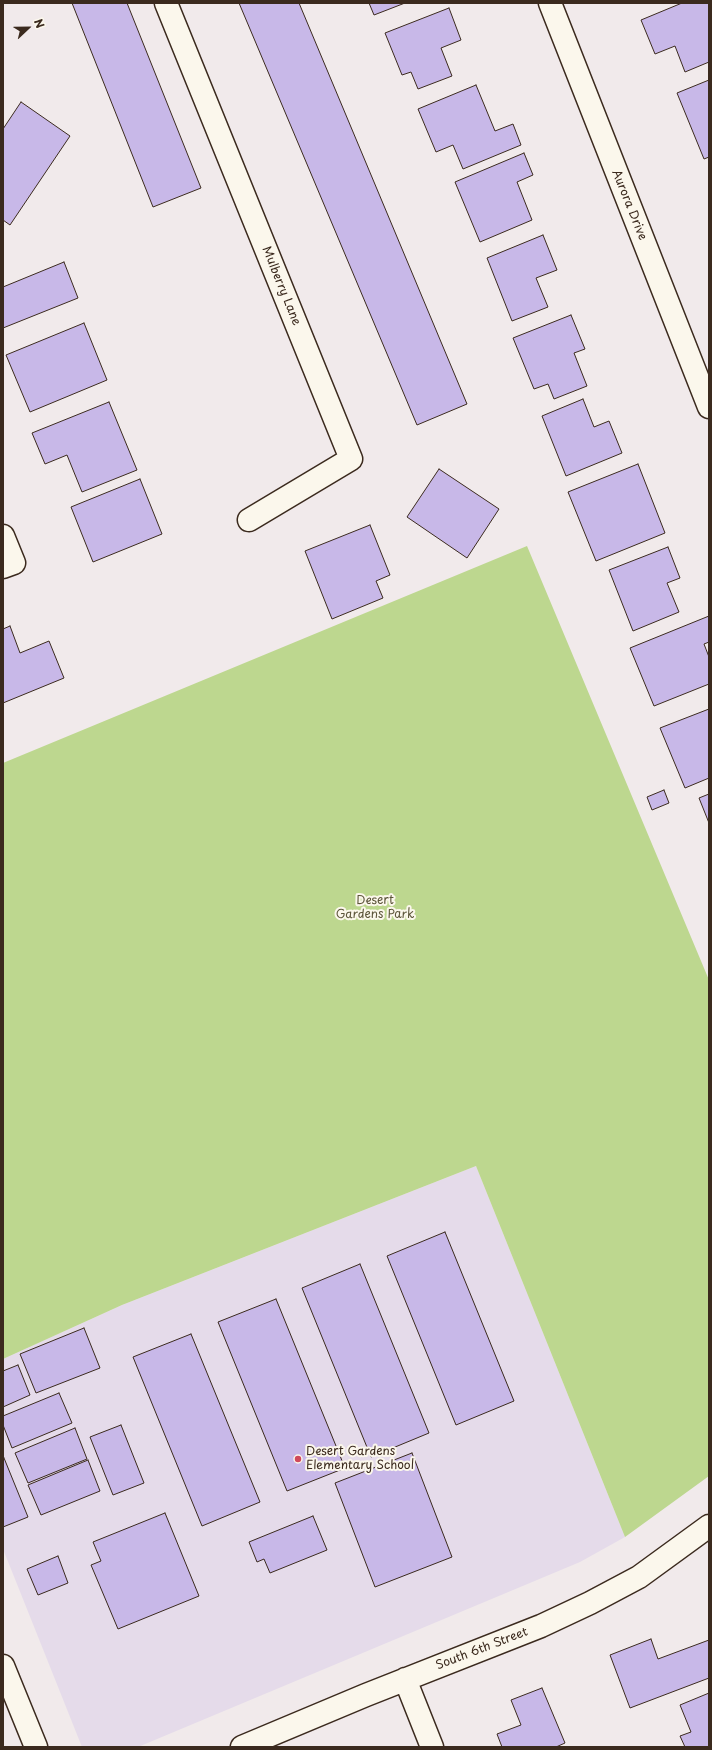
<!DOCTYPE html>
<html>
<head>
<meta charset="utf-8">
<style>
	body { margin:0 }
	#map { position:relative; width:712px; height:1750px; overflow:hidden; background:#f1eaeb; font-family:"Playpen Sans",sans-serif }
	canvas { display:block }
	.frame { position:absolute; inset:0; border:4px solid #3b2a1e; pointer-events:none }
	.north { position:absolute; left:8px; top:8px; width:40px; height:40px; -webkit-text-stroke:3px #fbf7ec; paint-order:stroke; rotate:68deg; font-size:11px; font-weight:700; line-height:16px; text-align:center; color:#3b2a1e }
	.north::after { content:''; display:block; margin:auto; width:14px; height:18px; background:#3b2a1e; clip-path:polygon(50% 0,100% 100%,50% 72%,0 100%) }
</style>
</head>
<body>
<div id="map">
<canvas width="712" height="1750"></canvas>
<div class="frame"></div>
<div class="north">N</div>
</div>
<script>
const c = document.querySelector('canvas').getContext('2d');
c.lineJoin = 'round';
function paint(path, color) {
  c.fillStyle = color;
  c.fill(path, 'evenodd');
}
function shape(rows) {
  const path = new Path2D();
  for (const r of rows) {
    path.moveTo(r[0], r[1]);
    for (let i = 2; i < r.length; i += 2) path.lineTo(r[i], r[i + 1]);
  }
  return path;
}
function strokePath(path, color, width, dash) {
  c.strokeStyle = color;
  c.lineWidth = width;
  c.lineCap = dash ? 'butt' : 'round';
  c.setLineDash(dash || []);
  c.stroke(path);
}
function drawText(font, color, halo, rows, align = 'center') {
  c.font = font + ' "Playpen Sans",sans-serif';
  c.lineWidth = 4;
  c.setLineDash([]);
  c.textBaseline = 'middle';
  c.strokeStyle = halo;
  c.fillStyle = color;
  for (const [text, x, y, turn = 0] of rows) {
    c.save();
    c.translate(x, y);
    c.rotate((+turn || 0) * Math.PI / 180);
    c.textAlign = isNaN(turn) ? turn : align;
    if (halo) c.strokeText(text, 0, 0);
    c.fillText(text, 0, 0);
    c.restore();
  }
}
paint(shape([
	[476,1166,625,1537,580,1562,138,1747,82,1747,3,1549,3,1359,122,1305]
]), '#e5dbea');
paint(shape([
	[527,546,709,980,709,1476,625,1537,476,1166,122,1305,3,1359,3,763]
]), '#bdd78f');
const building = shape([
	[72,3,127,3,201,188,153,207,72,3],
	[239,3,299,3,467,404,417,425,239,3],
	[369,3,405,3,374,15,369,3],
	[682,3,709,3,709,62,685,72,675,46,655,54,641,20,682,3],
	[449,8,461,40,441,48,452,76,418,89,411,72,402,75,385,33,449,8],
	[709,80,709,157,704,159,677,93,709,80],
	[476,85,495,131,513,124,521,145,463,169,453,145,436,152,418,109,476,85],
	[21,102,70,136,10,225,3,220,3,129,21,102],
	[524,153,533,175,517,182,532,220,480,242,455,182,524,153],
	[543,235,557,270,536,278,548,307,512,321,487,258,543,235],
	[64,262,78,298,3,328,3,287,64,262],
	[571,315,585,349,574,353,587,386,554,399,548,384,534,389,513,338,571,315],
	[84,323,107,380,30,412,6,355,84,323],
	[583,399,594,427,609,421,622,453,566,476,542,416,583,399],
	[109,402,137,470,82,492,67,455,45,464,32,433,109,402],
	[638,464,665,533,596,561,568,492,638,464],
	[439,469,499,509,467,558,407,517,439,469],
	[140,479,162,534,93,562,71,507,140,479],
	[370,525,390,575,376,581,383,598,332,619,305,551,370,525],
	[668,547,680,578,667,583,679,612,633,631,609,570,668,547],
	[709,616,709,642,704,644,709,657,709,684,654,706,630,648,709,616],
	[10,626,20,653,49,641,64,678,3,703,3,629,10,626],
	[709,709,709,778,685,788,660,728,709,709],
	[664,790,669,803,652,810,647,797,664,790],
	[709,794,709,823,699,798,709,794],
	[445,1232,514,1401,456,1425,387,1256,445,1232],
	[360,1264,429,1433,371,1457,302,1288,360,1264],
	[276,1299,345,1468,287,1491,218,1322,276,1299],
	[84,1328,100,1368,36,1393,20,1354,84,1328],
	[191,1334,260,1502,202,1526,133,1357,191,1334],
	[18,1365,30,1395,3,1407,3,1371,18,1365],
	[59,1393,72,1423,12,1448,3,1425,3,1416,59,1393],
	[121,1425,144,1483,113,1495,90,1437,121,1425],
	[75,1428,87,1459,28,1483,15,1453,75,1428],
	[412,1453,452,1557,375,1587,335,1483,412,1453],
	[4,1458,28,1517,3,1527,3,1459,4,1458],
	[88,1460,100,1491,41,1515,28,1485,88,1460],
	[165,1513,199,1596,118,1629,91,1565,101,1561,93,1542,165,1513],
	[313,1516,327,1550,270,1573,264,1559,257,1562,249,1542,313,1516],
	[58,1556,68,1583,38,1595,27,1569,58,1556],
	[651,1639,658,1659,709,1640,709,1678,630,1708,610,1655,651,1639],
	[542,1688,565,1743,556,1747,502,1747,497,1734,521,1725,511,1700,542,1688],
	[709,1693,709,1747,685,1747,680,1736,691,1732,680,1705,709,1693]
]);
paint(building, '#c8b8e8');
strokePath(building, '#3b2a1e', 1);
const street = shape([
	[166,3,351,459,249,520],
	[550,3,709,407],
	[3,536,14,563,3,567],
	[3,1666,36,1747],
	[405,1679,432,1747],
	[242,1747,366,1695,541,1626,590,1603,639,1577,709,1526]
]);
strokePath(street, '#3b2a1e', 25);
strokePath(street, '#fbf7ec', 22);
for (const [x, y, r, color] of [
	[298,1459,4,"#d1495b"]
]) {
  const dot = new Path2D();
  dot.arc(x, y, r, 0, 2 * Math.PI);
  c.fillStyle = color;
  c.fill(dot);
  strokePath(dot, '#fbf7ec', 1.5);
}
drawText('12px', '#3b2a1e', '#fbf7ec', [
	["Aurora Drive",629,205,68],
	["Mulberry Lane",281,286,68],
	["South 6th Street",482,1649,-21]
]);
drawText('12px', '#5c553a', '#fbf7ec', [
	["Desert",375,901],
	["Gardens Park",375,915]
]);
drawText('12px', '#3b2a1e', '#fbf7ec', [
	["Desert Gardens",306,1452],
	["Elementary School",306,1466]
], 'left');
</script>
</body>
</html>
